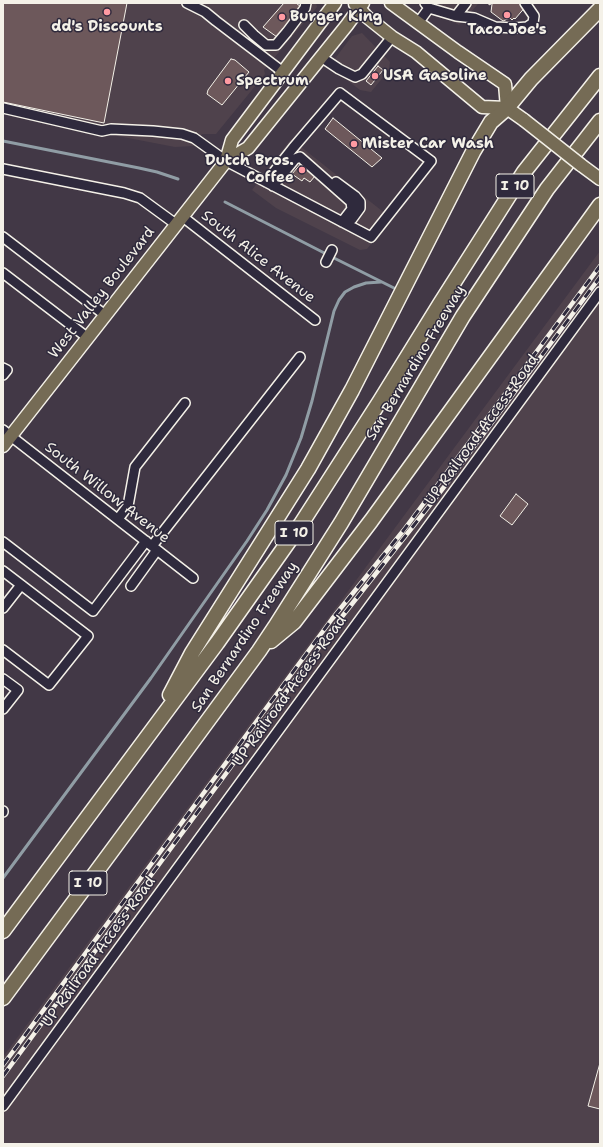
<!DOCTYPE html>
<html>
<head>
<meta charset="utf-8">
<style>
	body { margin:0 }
	#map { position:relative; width:603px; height:1147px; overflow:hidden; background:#423846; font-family:"Shantell Sans",sans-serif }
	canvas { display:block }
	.frame { position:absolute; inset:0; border:4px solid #f4f1e8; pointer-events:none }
</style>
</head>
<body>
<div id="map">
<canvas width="603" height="1147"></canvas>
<div class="frame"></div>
</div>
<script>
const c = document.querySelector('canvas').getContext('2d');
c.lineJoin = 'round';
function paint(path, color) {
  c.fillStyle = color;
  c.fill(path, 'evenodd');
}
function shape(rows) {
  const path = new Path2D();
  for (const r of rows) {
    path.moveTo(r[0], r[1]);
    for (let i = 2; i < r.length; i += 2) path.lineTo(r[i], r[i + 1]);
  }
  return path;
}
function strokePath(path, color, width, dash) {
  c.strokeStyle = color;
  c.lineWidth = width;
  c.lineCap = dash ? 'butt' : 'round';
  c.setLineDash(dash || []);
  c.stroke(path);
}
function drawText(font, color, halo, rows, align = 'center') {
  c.font = font + ' "Shantell Sans",sans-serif';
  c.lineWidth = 3;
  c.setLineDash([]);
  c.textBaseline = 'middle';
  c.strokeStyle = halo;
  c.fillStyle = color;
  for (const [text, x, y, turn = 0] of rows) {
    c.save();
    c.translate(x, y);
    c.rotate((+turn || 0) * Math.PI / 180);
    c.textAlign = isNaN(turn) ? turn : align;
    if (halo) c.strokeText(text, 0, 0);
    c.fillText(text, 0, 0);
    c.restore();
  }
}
paint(shape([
	[3,3,316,3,317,7,264,70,265,74,216,134,202,134,194,146,175,147,3,114],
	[418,3,479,3,459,25],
	[362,33,390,62,389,70,371,92,360,90,331,68,334,60,352,36],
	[291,139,391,218,367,249,360,250,276,208,252,190],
	[600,251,600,1144,3,1144,3,1057]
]), '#4f424c');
strokePath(shape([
	[3,141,139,168,157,172,178,179],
	[225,202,336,259,398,290],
	[3,878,151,678,247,541,267,510,286,475,301,438,312,401,334,311,339,300,345,292,354,287,366,283,381,282]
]), '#909da5', 3);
const building = shape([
	[3,3,127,3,104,123,3,102,3,3],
	[284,3,296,3,301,7,277,37,263,27,284,3],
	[487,3,524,3,527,5,515,19,514,18,512,20,510,18,503,21,491,12,492,4,491,3,490,5,487,3],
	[231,59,235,60,249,72,222,105,207,94,208,90,231,59],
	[378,66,383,70,371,85,366,81,378,66],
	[333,118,382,158,372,167,325,129,333,118],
	[302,162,305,164,303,166,315,176,310,182,304,178,302,181,292,174,302,162],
	[516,494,528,504,512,525,500,516,516,494],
	[600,1063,600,1109,588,1106,600,1063]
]);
paint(building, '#6d585b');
strokePath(building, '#f4f1e8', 1);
const minor = shape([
	[187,3,205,12,216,21,283,72],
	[425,3,429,8,456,16,474,18,495,27,515,28,527,27,533,23,534,16,525,3],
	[456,16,466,3],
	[418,23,429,8],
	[244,25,254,35,266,45,276,45,287,32,305,8,306,3],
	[321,57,339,69,355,77,362,74,392,37],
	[3,108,102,131,111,129,153,131,182,134,194,138,226,161,371,237,431,161,340,93,293,148,266,182],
	[3,169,124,193,140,198,177,225],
	[336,182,355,196,360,202,360,208,352,219],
	[273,186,295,159,300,157,351,202,352,209,342,222],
	[183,217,315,320],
	[3,237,105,315],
	[326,262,332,250],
	[3,273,88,338],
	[3,368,7,370,3,375],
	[3,430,193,578],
	[118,519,128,506,135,467,185,403],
	[3,542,93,611,146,541],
	[152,546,300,357],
	[3,571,88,636,49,685,3,650],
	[131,586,157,550],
	[3,608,21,585],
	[3,679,18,690,3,709],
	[3,811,3,812],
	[3,1106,600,292]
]);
const major = shape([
	[391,3,458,52,505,84,507,108],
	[355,4,367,17,392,37,416,52,482,107,507,108,524,120],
	[226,161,232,140,335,3],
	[581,165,600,179],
	[3,446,226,161,248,148,347,25,363,3]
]);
const highway = shape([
	[271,641,294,622,371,521,600,205],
	[170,695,192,653,308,469,352,390,473,152,491,122,507,108,531,79,600,9],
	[3,931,217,643,301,524,380,401,440,304,524,172,600,76],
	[3,998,173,768,259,651,275,627,341,523,463,316,547,189,600,121]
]);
strokePath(minor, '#f4f1e8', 12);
strokePath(major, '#f4f1e8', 15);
strokePath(highway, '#f4f1e8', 17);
strokePath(minor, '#2f2a3d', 9);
strokePath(major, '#756b55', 12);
strokePath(highway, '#756b55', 14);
const rail = shape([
	[3,1065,332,619,403,531,439,483,600,266],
	[3,1076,337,623,444,487,600,277]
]);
strokePath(rail, '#f4f1e8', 4.5);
strokePath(rail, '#2f2a3d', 3, [9]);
const majorBridge = shape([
	[524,120,581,165]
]);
strokePath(majorBridge, '#f4f1e8', 15, []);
strokePath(majorBridge, '#756b55', 12);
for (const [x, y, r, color] of [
	[107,12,4,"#ff9aa2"],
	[507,15,4,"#ff9aa2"],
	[282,17,4,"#ff9aa2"],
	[375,76,4,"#ff9aa2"],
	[228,81,4,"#ff9aa2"],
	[354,144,4,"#ff9aa2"],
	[302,170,4,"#ff9aa2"]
]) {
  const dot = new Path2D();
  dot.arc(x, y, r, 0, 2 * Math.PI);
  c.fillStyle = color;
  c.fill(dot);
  strokePath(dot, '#2f2a3d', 1.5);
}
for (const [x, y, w] of [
	[515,186,38],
	[294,533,38],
	[88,883,38]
]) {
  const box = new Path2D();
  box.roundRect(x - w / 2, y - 12, w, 24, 3);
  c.fillStyle = '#2f2a3d';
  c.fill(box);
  strokePath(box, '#f4f1e8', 1);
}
drawText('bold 14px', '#f4f1e8', null, [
	["I 10",515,186],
	["I 10",294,533],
	["I 10",88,883]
]);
drawText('bold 15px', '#f4f1e8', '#2f2a3d', [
	["Burger King",290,17],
	["dd's Discounts",107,27,"center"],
	["Taco Joe's",507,30,"center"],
	["USA Gasoline",383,76],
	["Spectrum",236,81],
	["Mister Car Wash",362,144],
	["Dutch Bros.",294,161,"right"],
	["Coffee",294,178,"right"]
], 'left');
drawText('15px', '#f4f1e8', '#2f2a3d', [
	["South Alice Avenue",258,257,38],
	["West Valley Boulevard",102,293,-52],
	["San Bernardino Freeway",416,363,-59],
	["UP Railroad Access Road",482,430,-54],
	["South Willow Avenue",107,493,38],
	["San Bernardino Freeway",245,637,-56],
	["UP Railroad Access Road",290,691,-54],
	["UP Railroad Access Road",99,952,-54]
]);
</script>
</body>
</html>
